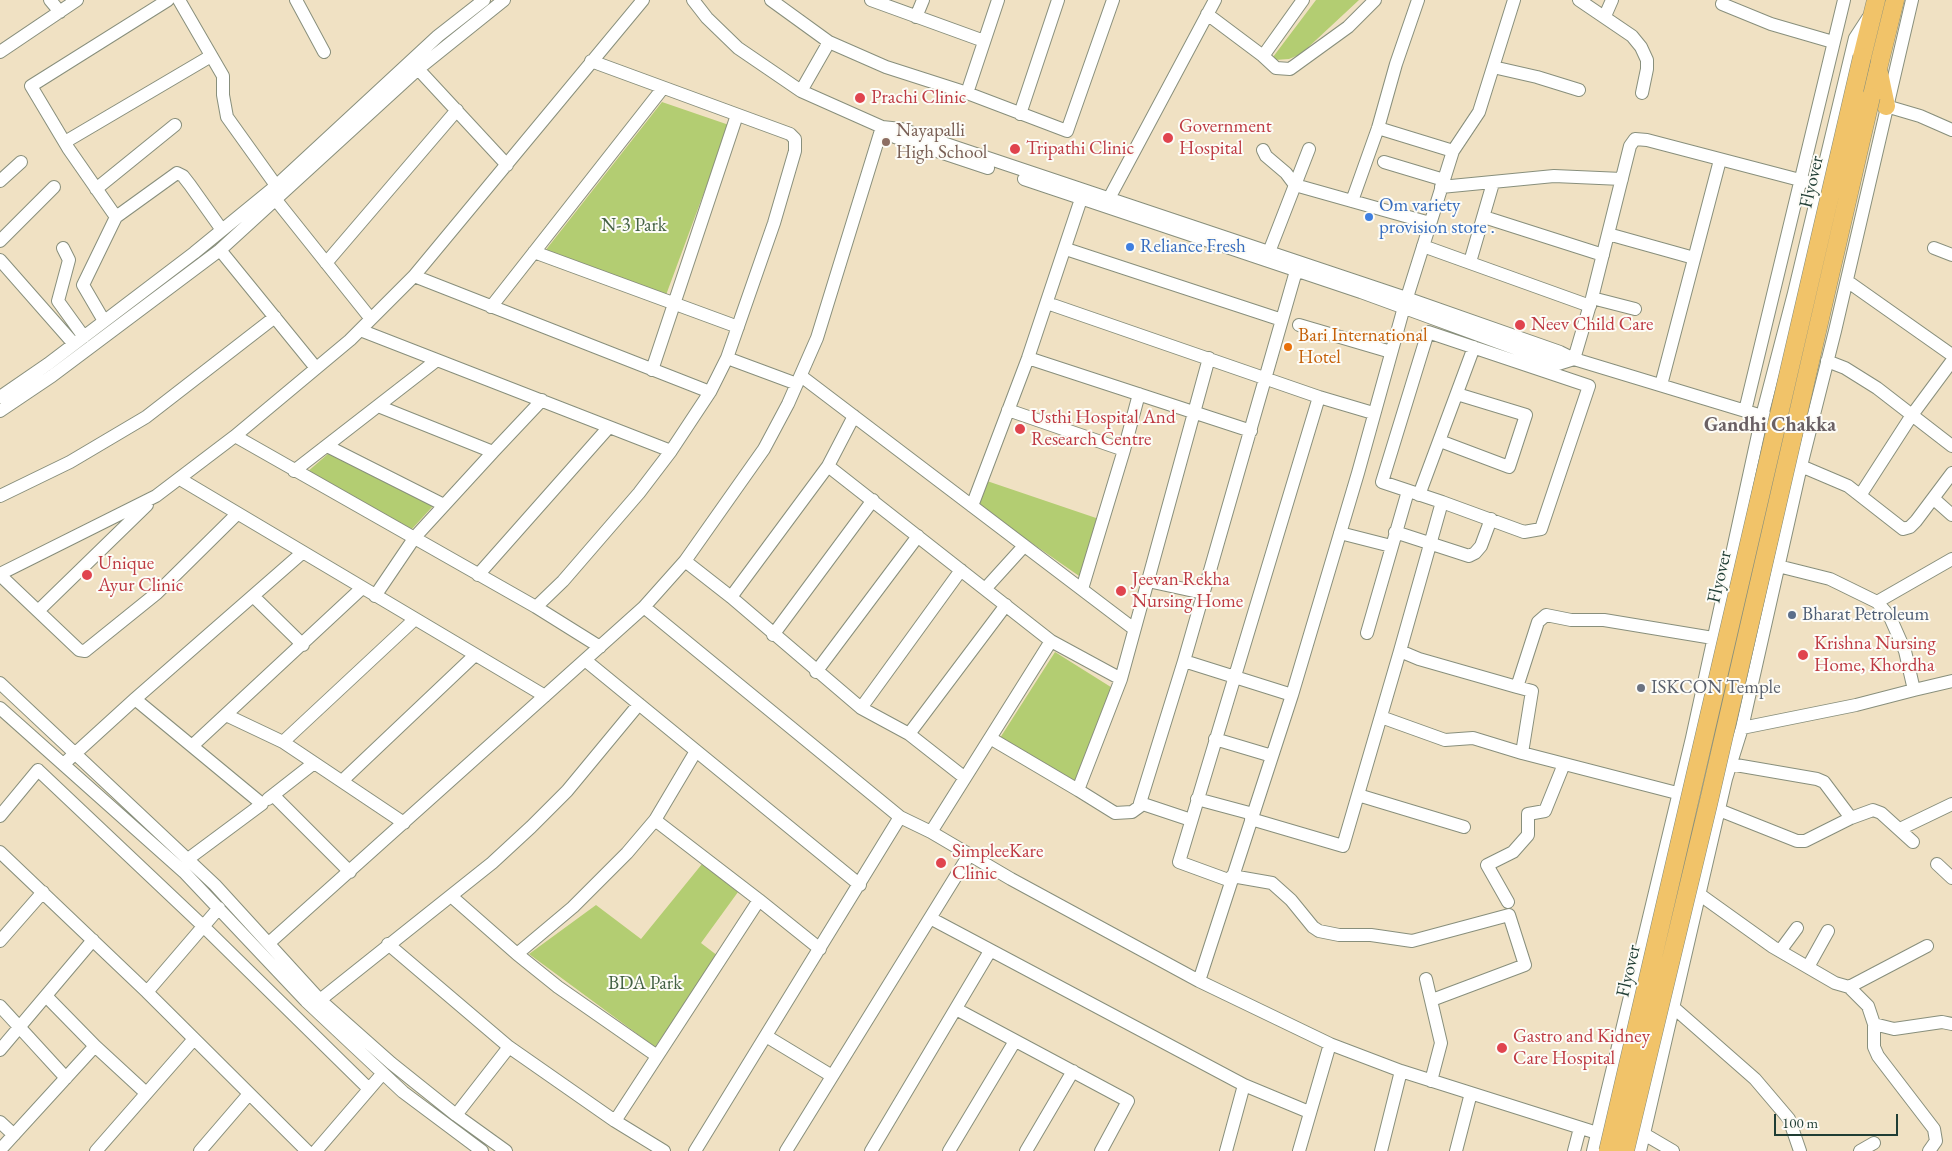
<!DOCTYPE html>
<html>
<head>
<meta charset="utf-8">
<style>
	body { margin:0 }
	#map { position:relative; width:1952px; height:1151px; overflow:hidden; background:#f0e1c3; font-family:"EB Garamond",serif }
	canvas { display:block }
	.scale { position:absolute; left:1774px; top:1114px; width:124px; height:22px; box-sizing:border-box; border:2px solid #1f3d34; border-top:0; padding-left:6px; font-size:15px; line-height:18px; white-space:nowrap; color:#1f3d34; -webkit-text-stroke:4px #fdfcf7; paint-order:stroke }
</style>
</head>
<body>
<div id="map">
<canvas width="1952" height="1151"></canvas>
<div class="scale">100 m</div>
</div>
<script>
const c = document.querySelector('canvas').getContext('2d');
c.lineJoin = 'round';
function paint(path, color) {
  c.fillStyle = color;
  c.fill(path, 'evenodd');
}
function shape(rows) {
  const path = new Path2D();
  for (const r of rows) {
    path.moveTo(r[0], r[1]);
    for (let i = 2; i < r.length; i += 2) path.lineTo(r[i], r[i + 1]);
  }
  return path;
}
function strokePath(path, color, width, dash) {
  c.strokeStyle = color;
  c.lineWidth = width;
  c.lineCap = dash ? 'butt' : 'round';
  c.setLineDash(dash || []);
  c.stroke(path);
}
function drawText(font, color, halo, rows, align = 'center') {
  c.font = font + ' "EB Garamond",serif';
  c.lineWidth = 4;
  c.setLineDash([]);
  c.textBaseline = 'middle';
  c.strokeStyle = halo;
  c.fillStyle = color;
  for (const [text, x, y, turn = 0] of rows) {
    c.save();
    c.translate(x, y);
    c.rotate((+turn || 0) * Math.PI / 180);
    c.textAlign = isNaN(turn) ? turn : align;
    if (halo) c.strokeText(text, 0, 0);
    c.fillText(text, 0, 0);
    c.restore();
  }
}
paint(shape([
	[1316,0,1359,0,1301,54,1289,59,1275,60,1273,57],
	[662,102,729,125,666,295,545,251],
	[329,453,433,506,411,530,306,473],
	[987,481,1099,519,1082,578,980,507,979,500],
	[1055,652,1114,689,1077,782,1000,738],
	[702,864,738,892,701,943,718,956,655,1047,529,954,596,905,641,939]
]), '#b3cd72');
const minor = shape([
	[50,0,60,12],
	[168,0,31,86,68,148,116,217,177,173,183,176,190,185,222,230],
	[179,0,223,76,223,95,227,117,280,191],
	[296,0,324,52],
	[693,0,707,18,738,48,801,91,882,127,895,137,988,168],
	[771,0,829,42,886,67,967,93,1067,131,1113,0],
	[871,0,984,41],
	[1579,0,1632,36,1641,47,1647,60,1647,69,1642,93],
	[1722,4,1771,24,1833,42],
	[1207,14,1263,56,1303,0],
	[1605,16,1612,0],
	[916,17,923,0],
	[0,52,77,0],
	[1263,56,1276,68,1290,69,1348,27,1375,0],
	[591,61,790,134,795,139,795,151,774,223,727,358,797,384],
	[1493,67,1537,77,1579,90],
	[418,69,507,165],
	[801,91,829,42],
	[967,93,998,0],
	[1886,106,1920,116,1952,130],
	[1020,114,1058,0],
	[882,127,901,129,1406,298,1560,352,1574,359,1762,416,1804,425],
	[1378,128,1453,151],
	[65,142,211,56],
	[1263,150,1266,156,1286,173,1295,185,1430,223],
	[1384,162,1444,180],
	[1024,179,1361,292,1558,364,1574,359],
	[0,181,21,162],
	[1441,187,1554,176,1622,179],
	[96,189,175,125],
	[276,200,371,319],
	[1352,201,1378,128,1396,64,1418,0],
	[1106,204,1215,0],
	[1484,217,1603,255],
	[1608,234,1694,258],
	[0,241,54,187],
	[1423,246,1590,306],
	[63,248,69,260,58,301,84,337],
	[1934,248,1952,255],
	[1066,249,1282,320],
	[220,250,316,368],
	[534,252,738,327],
	[1269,252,1309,149],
	[0,260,74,344],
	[1470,262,1493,183],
	[326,263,457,110],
	[414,276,710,392,727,358],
	[1847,281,1952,355],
	[1592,298,1635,309],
	[1047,303,1319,397,1373,413],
	[491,307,663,88],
	[104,321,83,285,116,217],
	[1299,325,1391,352],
	[360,330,671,451],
	[1028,358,1251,431],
	[1209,358,1121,679,1051,641,931,832,1011,879,1199,981,1330,1044,1401,1071,1597,1133],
	[1574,359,1592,298,1630,146,1635,139,1647,140,1819,185],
	[1827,361,1845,368,1877,388,1952,446],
	[652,370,737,115],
	[801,376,1134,629],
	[1661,385,1720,160],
	[0,397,48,364,194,253,276,186,438,36,484,0],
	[1008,410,1124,450,1139,394],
	[0,411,52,376,220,250,418,69,504,0],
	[1745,411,1844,0],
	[235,436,536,607],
	[1440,441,1509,467,1526,415,1457,394],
	[327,446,444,505],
	[493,452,542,400],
	[828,466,1051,641],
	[1801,466,1848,486,1903,529,1910,527,1916,521,1952,473],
	[294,471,437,360],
	[180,479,545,696],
	[1861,494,1912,415,1952,361],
	[1419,495,1474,347],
	[0,496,70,462,146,417,275,317],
	[1934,499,1952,515],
	[972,506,1028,358,1081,199],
	[1395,532,1469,556,1475,553,1481,546,1491,519],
	[1340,533,1391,546],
	[685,561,731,597,861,708,909,734,965,778],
	[1778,566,1830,579,1877,602,1890,617,1905,651,1914,690,1952,681],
	[0,574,156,496,235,436,350,340,414,276,643,0],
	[0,575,79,650,85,651,157,593,237,514],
	[478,575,609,427],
	[1148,581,1203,593],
	[985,589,1024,546],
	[1082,589,1124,450],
	[253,596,303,645],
	[375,596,415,537,493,452,378,406],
	[731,597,828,466,854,416],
	[1877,602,1952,559],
	[644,607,900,817,931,832],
	[38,611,147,505],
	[1367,633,1408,491],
	[773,635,873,500],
	[600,647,536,607,563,581,639,493,671,451,710,392],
	[1400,651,1442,502,1524,532,1541,529,1589,386,1428,332,1382,482,1442,502],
	[585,660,860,885],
	[1184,661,1292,695],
	[816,672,918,536],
	[0,683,215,885,320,1000,391,1063,456,1115,506,1151],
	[135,699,262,804,188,859],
	[0,708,184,872,306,1001,371,1062,403,1092,482,1151],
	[861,708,961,570],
	[226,715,283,742,404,823],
	[1381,717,1445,740,1473,738,1522,753],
	[1742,728,1856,705,1914,690],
	[909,734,1006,605],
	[990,738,1078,790,1121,679],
	[1215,739,1272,756],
	[283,742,415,619],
	[192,746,362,588],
	[68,760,135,699,302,553],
	[1730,764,1817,779,1824,782,1851,818],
	[342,781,475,655],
	[1078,790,1115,813,1132,812,1143,804],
	[1677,793,1522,753,1532,691,1517,687,1538,622,1546,615,1571,620,1604,620,1713,638],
	[273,795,350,872],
	[1358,795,1464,827],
	[268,799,314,763],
	[1197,799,1253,814],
	[1719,810,1797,841,1805,841,1851,818,1873,810,1881,813,1913,842],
	[0,816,38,770,203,926,369,1089],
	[1251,819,1343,846,1400,651,1419,659,1517,687],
	[655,820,759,900],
	[1191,820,1140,803,1184,661,1296,271],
	[1900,829,1952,804],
	[0,852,147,992],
	[1937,864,1952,878],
	[1232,876,1272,883,1291,900,1313,927,1319,931,1339,935,1371,935,1412,941,1509,915,1525,965,1432,1000],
	[1231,881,1179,862,1319,397],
	[1699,894,1773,947,1835,983,1849,987,1868,1006,1874,1024,1894,1029,1942,1022,1952,1024],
	[451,896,517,954,573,907,627,853,655,820,696,751],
	[1508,902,1487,865,1513,852,1528,835,1528,814,1545,811,1564,764],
	[219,908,147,992,307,1151],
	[930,918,1244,1085,1309,1112],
	[0,941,43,892],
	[269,943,644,607,685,561,764,449,788,404,817,338,882,127],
	[388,944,509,1047,615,1121,664,1151],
	[1780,951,1797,928],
	[517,954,558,987,657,1056],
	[1808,967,1828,931],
	[1426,979,1441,1043,1431,1081],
	[1199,981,1292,695,1358,473,1404,307,1453,151,1479,112,1514,0],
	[1849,987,1927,946],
	[46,996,95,1046],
	[320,1000,492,863,531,827,567,791,639,704],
	[0,1006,66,1078],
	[1673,1007,1755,1079,1789,1119,1800,1151],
	[956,1009,1128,1101,1101,1151],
	[1874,1024,1874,1047,1878,1056,1934,1129,1936,1141,1929,1151],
	[766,1036,832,1076],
	[0,1050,93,940],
	[456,1115,509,1047],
	[615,1121,759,900,820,949],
	[0,1122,14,1135],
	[1644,1134,1673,1151],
	[0,1150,95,1046,146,1093],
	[96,1151,194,1039],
	[200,1151,249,1094],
	[316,1151,383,1073],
	[695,1151,900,817],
	[786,1151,969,855],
	[871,1151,990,951],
	[949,1151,1015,1041],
	[1026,1151,1073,1071],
	[1226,1151,1244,1085],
	[1299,1151,1330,1044],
	[1381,1151,1401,1071],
	[1456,1151,1471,1093],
	[1574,1151,1580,1128],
	[1593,1151,1692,738,1762,416,1794,293,1855,38,1868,18],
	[1640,1151,1726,779,1742,728,1801,466,1835,331,1912,0],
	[1860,1151,1874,1143]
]);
const highway = shape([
	[1862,57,1876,0],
	[1879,73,1886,106],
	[1871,97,1895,0]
]);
strokePath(minor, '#888f7c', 14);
strokePath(highway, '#888f7c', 19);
strokePath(minor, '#fff', 12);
strokePath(highway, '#f1c369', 18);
const highwayBridge = shape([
	[1608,1151,1862,57],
	[1625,1151,1708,805,1871,97]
]);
strokePath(highwayBridge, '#888f7c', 19, []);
strokePath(highwayBridge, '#f1c369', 18);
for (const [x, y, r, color] of [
	[860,98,6,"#e0444e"],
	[1168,138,6,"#e0444e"],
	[886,142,5,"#8d6e63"],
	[1015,149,6,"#e0444e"],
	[1369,217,5,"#3f7fe0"],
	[1130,247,5,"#3f7fe0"],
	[1520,325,6,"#e0444e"],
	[1288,347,5,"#e8710a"],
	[1020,429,6,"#e0444e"],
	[87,575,6,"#e0444e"],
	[1121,591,6,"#e0444e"],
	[1792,615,5,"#5c6f8a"],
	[1803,655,6,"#e0444e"],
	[1641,688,5,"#6b7280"],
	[941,863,6,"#e0444e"],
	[1502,1048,6,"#e0444e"]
]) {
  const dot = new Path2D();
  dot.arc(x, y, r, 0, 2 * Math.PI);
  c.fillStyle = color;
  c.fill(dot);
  strokePath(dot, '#fdfcf7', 2);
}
drawText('19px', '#be3a42', '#fdfcf7', [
	["Prachi Clinic",871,98],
	["Government",1179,127],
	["Hospital",1179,149],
	["Tripathi Clinic",1026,149],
	["Neev Child Care",1531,325],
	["Usthi Hospital And",1031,418],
	["Research Centre",1031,440],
	["Unique",98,564],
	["Ayur Clinic",98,586],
	["Jeevan Rekha",1132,580],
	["Nursing Home",1132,602],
	["Krishna Nursing",1814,644],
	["Home, Khordha",1814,666],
	["SimpleeKare",952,852],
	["Clinic",952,874],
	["Gastro and Kidney",1513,1037],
	["Care Hospital",1513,1059]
], 'left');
drawText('19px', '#785e54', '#fdfcf7', [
	["Nayapalli",896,131],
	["High School",896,153]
], 'left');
drawText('19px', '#1f3d34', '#fdfcf7', [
	["Flyover",1812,182,-77],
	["Flyover",1720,577,-77],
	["Flyover",1629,971,-77]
]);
drawText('19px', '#366cbe', '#fdfcf7', [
	["Om variety",1379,206],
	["provision store .",1379,228],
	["Reliance Fresh",1140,247]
], 'left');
drawText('19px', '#446144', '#fdfcf7', [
	["N-3 Park",634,226],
	["BDA Park",645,984]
]);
drawText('19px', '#c56008', '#fdfcf7', [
	["Bari International",1298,336],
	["Hotel",1298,358]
], 'left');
drawText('19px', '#4e5e75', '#fdfcf7', [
	["Bharat Petroleum",1802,615]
], 'left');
drawText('19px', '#5b616d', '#fdfcf7', [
	["ISKCON Temple",1651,688]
], 'left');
drawText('bold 20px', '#6a6064', '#fdfcf7', [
	["Gandhi Chakka",1770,426]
]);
</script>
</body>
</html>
